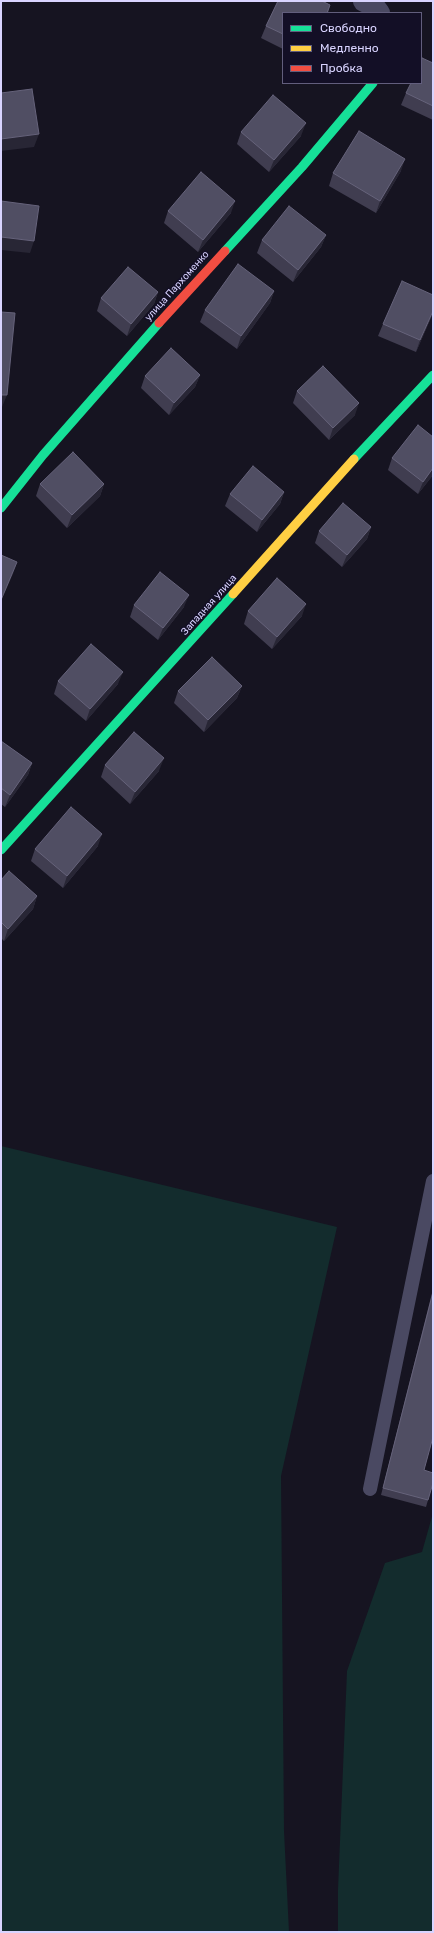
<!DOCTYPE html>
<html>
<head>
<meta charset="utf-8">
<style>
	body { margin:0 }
	#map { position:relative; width:434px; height:1933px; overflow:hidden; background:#161421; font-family:Rubik,sans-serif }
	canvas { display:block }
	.frame { position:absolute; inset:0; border:2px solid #d9d4ff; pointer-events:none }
	.legend { position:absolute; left:282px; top:12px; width:140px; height:72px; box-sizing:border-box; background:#130f26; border:1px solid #625e7d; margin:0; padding:5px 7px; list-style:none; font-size:12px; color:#d9d4ff }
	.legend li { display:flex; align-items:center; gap:8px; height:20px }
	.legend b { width:20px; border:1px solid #625e7d }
</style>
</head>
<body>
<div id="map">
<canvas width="434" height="1933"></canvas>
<div class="frame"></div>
<ul class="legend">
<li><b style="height:5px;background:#16e098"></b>Свободно</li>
<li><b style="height:5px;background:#ffcf43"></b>Медленно</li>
<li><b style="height:5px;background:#f24e42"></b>Пробка</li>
</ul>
</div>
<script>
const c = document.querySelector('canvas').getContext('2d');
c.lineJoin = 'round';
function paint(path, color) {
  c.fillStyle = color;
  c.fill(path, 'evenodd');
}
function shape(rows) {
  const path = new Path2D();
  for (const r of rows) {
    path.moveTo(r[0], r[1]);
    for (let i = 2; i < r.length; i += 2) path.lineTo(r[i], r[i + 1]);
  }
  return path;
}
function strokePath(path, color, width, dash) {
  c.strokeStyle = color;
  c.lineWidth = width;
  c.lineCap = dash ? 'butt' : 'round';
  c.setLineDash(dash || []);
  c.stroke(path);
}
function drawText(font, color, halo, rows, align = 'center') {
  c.font = font + ' Rubik,sans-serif';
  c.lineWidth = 3;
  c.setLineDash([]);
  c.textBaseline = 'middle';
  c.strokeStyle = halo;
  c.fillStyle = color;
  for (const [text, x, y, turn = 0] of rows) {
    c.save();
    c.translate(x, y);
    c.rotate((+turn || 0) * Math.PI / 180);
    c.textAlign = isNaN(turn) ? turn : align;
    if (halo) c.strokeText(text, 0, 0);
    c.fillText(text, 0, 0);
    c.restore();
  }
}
paint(shape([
	[1,1146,337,1227,281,1476,284,1831,289,1932,1,1932],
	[433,1513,433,1932,338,1932,338,1890,347,1671,385,1563,422,1552]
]), '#132c2d');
strokePath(shape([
	[370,1489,433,1181]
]), '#4a4962', 14);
strokePath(shape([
	[364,1,373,5,379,13]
]), '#4a4962', 22);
strokePath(shape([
	[225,251,302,167,373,83],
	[354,459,433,375],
	[1,508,43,455,159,323],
	[1,850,233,594]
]), '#16e098', 9);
strokePath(shape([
	[233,594,354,459]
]), '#ffcf43', 9);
strokePath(shape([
	[159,323,225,251]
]), '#f24e42', 9);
paint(shape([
	[278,1,322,1,330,5,328,13,283,13,283,49,261,38,266,26],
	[433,63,433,120,401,105,406,93],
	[241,132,301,136,269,172,237,144],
	[401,171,376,213,329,186,333,173],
	[168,211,231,213,198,252,164,223],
	[326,235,321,247,293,282,257,253,262,240],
	[274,291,270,303,237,349,200,322,205,310],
	[158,292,154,304,127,336,97,311,101,298],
	[433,313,416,352,378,336,383,324],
	[200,375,195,387,169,415,141,388,145,376],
	[297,391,355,415,329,440,293,403],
	[433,437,433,475,418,494,388,470,392,458],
	[40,484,104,484,100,496,67,528,36,496],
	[284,492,280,504,257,532,225,506,230,494],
	[371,527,367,539,342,567,315,543,319,531],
	[134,605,184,607,158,640,130,617],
	[248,611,302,616,272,649,244,624],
	[58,681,118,684,86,721,54,694],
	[242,686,237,698,204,732,174,703,178,691],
	[1,741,32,763,28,775,5,807,1,804],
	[105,765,159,771,130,804,101,777],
	[98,846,63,888,31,861,35,849],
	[1,880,37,896,33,909,4,941,1,938],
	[433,1289,433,1437,424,1470,428,1500,426,1507,381,1495]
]), '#403d50');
paint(shape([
	[306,123,301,136,269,172,274,160],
	[39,134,34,147,1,151,1,139],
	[405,159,401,171,376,213,380,201],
	[235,201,231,213,198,252,203,240],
	[326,235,321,247,293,282,298,270],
	[1,237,34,241,30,253,1,250],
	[274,291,270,303,237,349,241,336],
	[158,292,154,304,127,336,131,324],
	[433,311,433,313,416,352,420,340],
	[200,375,195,387,169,415,174,403],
	[1,395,7,395,2,407,1,407],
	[359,403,355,415,329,440,333,428],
	[433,468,433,475,418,494,423,482],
	[104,484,100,496,67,528,72,515],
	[284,492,280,504,257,532,262,520],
	[371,527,367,539,342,567,347,555],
	[17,562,13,574,1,601,1,600],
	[189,595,184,607,158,640,163,628],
	[306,604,302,616,272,649,277,637],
	[123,672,118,684,86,721,90,709],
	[242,686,237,698,204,732,208,720],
	[164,758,159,771,130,804,135,792],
	[32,763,28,775,5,807,10,795],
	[102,834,98,846,63,888,67,876],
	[37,896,33,909,4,941,8,929]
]), '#282635');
const building = shape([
	[278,1,322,1,330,5,327,13,283,13,283,34,266,26,278,1],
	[422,58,433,63,433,106,406,93,411,83,421,83,421,61,422,58],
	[32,89,39,134,1,139,1,93,32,89],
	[273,95,306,123,274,160,241,132,273,95],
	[359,131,405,159,380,201,333,173,359,131],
	[201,172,235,201,203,240,168,211,201,172],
	[1,201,39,206,34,241,1,237,1,201],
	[289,206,326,235,298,270,262,240,289,206],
	[238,264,274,291,241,336,205,310,238,264],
	[128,267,158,292,131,324,101,298,128,267],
	[402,281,433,295,433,311,420,340,383,324,402,281],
	[1,312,15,313,7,395,1,395,1,312],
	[171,348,200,375,174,403,145,376,171,348],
	[323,366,359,403,333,428,297,391,323,366],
	[418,425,433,437,433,468,423,482,392,458,418,425],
	[73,452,104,484,72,515,40,484,73,452],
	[253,466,284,492,262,520,230,494,253,466],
	[343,503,371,527,347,555,319,531,343,503],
	[1,555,17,562,1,600,1,555],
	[160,572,189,595,163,628,134,605,160,572],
	[277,578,306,604,277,637,248,611,277,578],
	[91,644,123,672,90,709,58,681,91,644],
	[212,657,242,686,208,720,178,691,212,657],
	[134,732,164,758,135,792,105,765,134,732],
	[1,741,32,763,10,795,1,788,1,741],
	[71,807,102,834,67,876,35,849,71,807],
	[9,871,37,896,8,929,1,922,1,880,9,871],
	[433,1292,433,1437,424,1470,433,1473,433,1483,428,1500,383,1488,433,1292]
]);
paint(building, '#504e63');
strokePath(building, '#66637b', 1);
drawText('10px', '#d9d4ff', '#130f26', [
	["улица Пархоменко",177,286,-48],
	["Западная улица",209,605,-48]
]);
</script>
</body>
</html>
